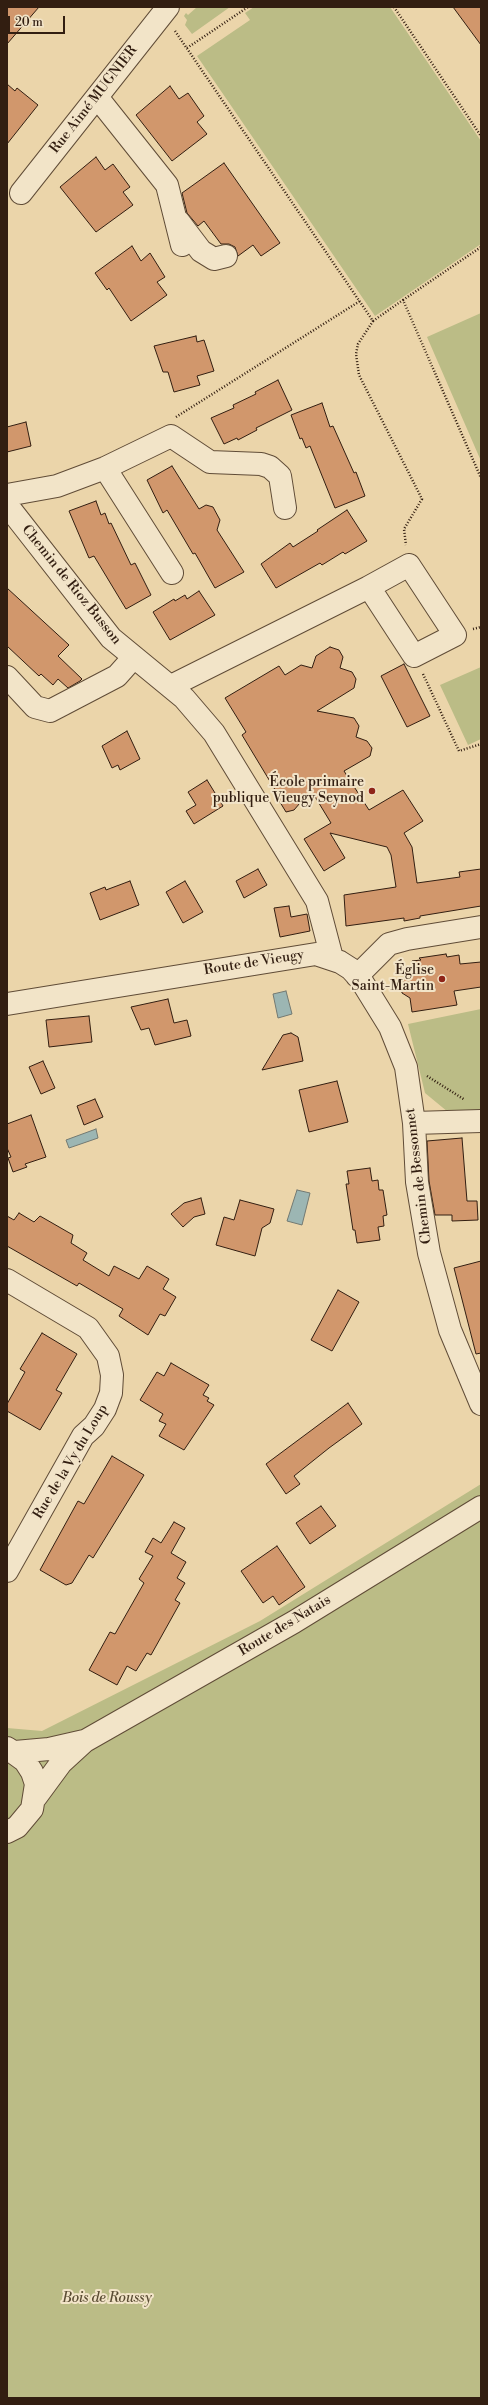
<!DOCTYPE html>
<html>
<head>
<meta charset="utf-8">
<style>
	body { margin:0 }
	#map { position:relative; width:488px; height:2405px; overflow:hidden; background:#ebd5aa; font-family:"Libre Bodoni",serif }
	canvas { display:block }
	.frame { position:absolute; inset:0; border:8px solid #321e11; pointer-events:none }
	.scale { position:absolute; left:8px; top:16px; width:57px; height:18px; box-sizing:border-box; border:2px solid #321e11; border-top:0; padding-left:5px; font-size:12px; line-height:14px; white-space:nowrap; color:#321e11; -webkit-text-stroke:3px #f2e4c8; paint-order:stroke }
</style>
</head>
<body>
<div id="map">
<canvas width="488" height="2405"></canvas>
<div class="frame"></div>
<div class="scale">20 m</div>
</div>
<script>
const c = document.querySelector('canvas').getContext('2d');
c.lineJoin = 'round';
function paint(path, color) {
  c.fillStyle = color;
  c.fill(path, 'evenodd');
}
function shape(rows) {
  const path = new Path2D();
  for (const r of rows) {
    path.moveTo(r[0], r[1]);
    for (let i = 2; i < r.length; i += 2) path.lineTo(r[i], r[i + 1]);
  }
  return path;
}
function strokePath(path, color, width, dash) {
  c.strokeStyle = color;
  c.lineWidth = width;
  c.lineCap = dash ? 'butt' : 'round';
  c.setLineDash(dash || []);
  c.stroke(path);
}
function drawText(font, color, halo, rows, align = 'center') {
  c.font = font + ' "Libre Bodoni",serif';
  c.lineWidth = 4;
  c.setLineDash([]);
  c.textBaseline = 'middle';
  c.strokeStyle = halo;
  c.fillStyle = color;
  for (const [text, x, y, turn = 0] of rows) {
    c.save();
    c.translate(x, y);
    c.rotate((+turn || 0) * Math.PI / 180);
    c.textAlign = isNaN(turn) ? turn : align;
    if (halo) c.strokeText(text, 0, 0);
    c.fillText(text, 0, 0);
    c.restore();
  }
}
paint(shape([
	[197,7,230,7,192,34,185,25,187,20,184,16,186,13,188,15],
	[254,7,390,7,481,141,481,244,375,316,197,56,250,20,245,13],
	[481,313,481,461,427,337],
	[481,667,481,739,468,745,440,685],
	[481,1009,481,1112,448,1112,425,1093,408,1024],
	[481,1484,481,2398,7,2398,7,1728,42,1731,260,1621]
]), '#bbbc86');
const water = shape([
	[286,991,292,1014,278,1018,273,994,286,991],
	[96,1129,98,1138,69,1148,66,1140,96,1129],
	[297,1190,310,1193,302,1225,287,1221,297,1190]
]);
paint(water, '#9cb6b3');
strokePath(water, '#727972', 1);
const building = shape([
	[7,7,39,7,7,44,7,7],
	[453,7,481,7,481,45,453,7],
	[7,84,15,91,17,88,38,105,7,144,7,84],
	[170,86,179,99,188,93,204,116,197,122,207,134,172,161,136,115,170,86],
	[96,157,105,170,113,164,130,187,123,192,133,205,96,232,60,187,96,157],
	[224,163,280,243,261,256,253,245,238,256,235,247,229,244,221,244,204,221,198,226,187,213,182,193,224,163],
	[132,246,141,261,150,253,165,277,157,282,167,295,131,321,109,288,107,290,95,273,132,246],
	[196,336,197,342,204,340,214,371,197,376,200,385,174,392,168,372,163,372,154,346,196,336],
	[278,380,292,410,256,428,257,430,238,440,237,438,224,444,211,418,234,408,233,405,256,394,255,392,278,380],
	[322,403,330,427,333,426,354,473,356,472,365,496,335,508,310,446,306,448,302,438,300,439,291,415,322,403],
	[26,422,31,446,7,452,7,427,26,422],
	[172,466,199,509,206,505,213,507,220,520,217,530,244,572,215,588,195,553,193,554,167,510,163,513,147,480,172,466],
	[96,501,101,515,105,513,109,524,111,523,131,565,135,563,151,595,126,609,94,556,89,558,69,511,96,501],
	[347,510,367,541,345,554,343,552,322,565,320,563,276,588,261,564,290,543,293,547,318,531,317,530,347,510],
	[7,588,69,645,58,656,82,679,80,681,68,688,58,679,53,685,41,674,39,676,7,646,7,588],
	[199,591,215,615,170,640,153,612,174,599,175,601,185,595,187,599,199,591],
	[330,647,339,650,343,657,340,668,352,672,356,679,354,688,317,711,354,718,359,726,356,737,367,741,372,748,370,756,344,771,369,810,403,790,423,821,404,833,412,847,417,883,460,877,459,872,481,869,481,906,420,916,420,918,404,921,404,918,346,926,344,895,396,887,391,855,387,847,330,833,345,858,324,871,304,839,331,823,314,795,300,803,294,810,286,812,275,794,277,793,242,735,246,732,225,698,279,666,285,675,301,665,312,668,316,656,330,647],
	[404,664,430,716,407,727,381,676,404,664],
	[127,731,140,759,120,770,118,765,112,768,102,746,127,731],
	[207,780,223,806,194,824,186,811,196,805,188,792,207,780],
	[258,869,267,885,244,898,236,881,258,869],
	[130,881,139,905,100,920,90,893,105,887,106,890,130,881],
	[185,881,203,912,183,923,166,892,185,881],
	[289,906,291,917,307,914,310,931,280,937,274,908,289,906],
	[446,954,447,957,459,955,460,964,481,962,481,987,454,991,457,1005,412,1012,410,998,402,993,401,985,406,974,414,973,412,961,421,960,419,958,446,954],
	[168,999,174,1023,187,1020,191,1036,155,1045,149,1028,141,1030,131,1007,168,999],
	[89,1016,92,1042,49,1047,46,1020,89,1016],
	[291,1033,298,1037,303,1061,262,1070,283,1035,291,1033],
	[43,1061,55,1088,41,1094,29,1067,43,1061],
	[337,1081,348,1122,309,1132,299,1090,337,1081],
	[95,1099,103,1117,84,1125,77,1106,95,1099],
	[31,1115,46,1157,25,1164,27,1167,13,1172,8,1158,11,1157,7,1148,7,1124,31,1115],
	[462,1138,467,1201,477,1201,478,1220,452,1221,452,1215,435,1215,429,1181,427,1141,462,1138],
	[370,1168,372,1181,378,1180,379,1190,383,1190,387,1215,383,1216,384,1226,378,1227,380,1240,357,1243,355,1230,353,1230,346,1184,349,1184,347,1171,370,1168],
	[201,1198,205,1214,194,1217,183,1227,171,1214,184,1203,201,1198],
	[240,1200,274,1209,270,1223,262,1228,255,1256,216,1245,224,1217,234,1220,240,1200],
	[19,1213,34,1222,40,1216,73,1235,71,1243,87,1253,83,1260,109,1276,114,1266,139,1279,147,1266,169,1279,163,1289,176,1297,165,1316,160,1314,148,1335,119,1316,123,1309,79,1283,77,1286,7,1246,7,1216,14,1220,19,1213],
	[481,1261,481,1353,476,1354,454,1268,481,1261],
	[338,1290,359,1302,332,1351,311,1340,338,1290],
	[42,1333,77,1354,56,1390,62,1393,40,1430,7,1411,7,1404,25,1372,20,1369,42,1333],
	[171,1363,209,1385,203,1395,209,1398,207,1401,214,1405,184,1450,159,1436,166,1424,159,1421,163,1414,140,1400,157,1372,164,1376,171,1363],
	[348,1403,362,1424,329,1448,294,1476,300,1484,286,1494,266,1464,348,1403],
	[112,1456,144,1475,93,1558,89,1555,72,1583,66,1585,40,1570,78,1501,84,1504,112,1456],
	[321,1506,336,1526,310,1544,296,1523,321,1506],
	[174,1522,185,1528,171,1553,186,1562,177,1578,185,1583,175,1600,180,1603,151,1655,147,1653,136,1671,127,1666,117,1685,89,1670,110,1632,115,1634,144,1583,139,1579,153,1556,145,1552,153,1538,161,1543,174,1522],
	[277,1546,305,1587,279,1605,273,1596,263,1603,241,1571,277,1546]
]);
paint(building, '#d1976c');
strokePath(building, '#321e11', 1);
const minor = shape([
	[97,97,167,185,182,245],
	[21,193,168,7],
	[179,222,201,251,214,259,226,256],
	[105,468,172,573],
	[7,495,57,486,105,468,171,436,210,462,261,464,270,467,280,476,285,508],
	[7,505,111,638,184,698,214,733,317,901,332,958],
	[409,565,455,635,414,656,369,587,409,565],
	[7,677,35,707,50,711,117,676,133,658],
	[171,686,369,587],
	[357,976,389,944,407,939,481,927],
	[7,1004,316,954,340,962,351,969,361,980,390,1027,406,1067,414,1123,417,1182,429,1253,450,1330,481,1404],
	[414,1123,481,1121],
	[7,1280,88,1328,108,1356,112,1375,111,1393,105,1409,94,1426,83,1436,7,1571],
	[7,1748,25,1761,32,1772,36,1784,32,1809,17,1827,7,1832],
	[15,1752,49,1749,84,1741],
	[36,1797,61,1763,85,1741,294,1622,481,1507]
]);
strokePath(minor, '#604c37', 24);
strokePath(shape([
	[394,7,481,136],
	[175,31,373,321,358,344,356,354,359,375,422,499,404,529,406,545],
	[187,48,248,7],
	[403,300,481,247],
	[373,321,403,300,481,478],
	[176,417,360,301],
	[473,629,481,627],
	[423,674,459,751,481,744],
	[427,1076,465,1100]
]), '#321e11', 2.5, [1, 2]);
strokePath(minor, '#f2e4c8', 22);
for (const [x, y, r, color] of [
	[372,791,4,"#8f2418"],
	[442,979,4,"#8f2418"]
]) {
  const dot = new Path2D();
  dot.arc(x, y, r, 0, 2 * Math.PI);
  c.fillStyle = color;
  c.fill(dot);
  strokePath(dot, '#f2e4c8', 1.5);
}
drawText('14px', '#321e11', '#f2e4c8', [
	["Rue Aimé MUGNIER",94,100,-52],
	["Chemin de Rioz Busson",71,585,51],
	["Route de Vieugy",254,963,-9],
	["Chemin de Bessonnet",419,1176,-97],
	["Rue de la Vy du Loup",71,1462,-59],
	["Route des Natais",285,1626,-31]
]);
drawText('14px', '#321e11', '#f2e4c8', [
	["École primaire",364,783],
	["publique Vieugy Seynod",364,799],
	["Église",434,971],
	["Saint-Martin",434,987]
], 'right');
drawText('italic 14px', '#5b4d34', '#f2e4c8', [
	["Bois de Roussy",107,2299]
]);
</script>
</body>
</html>
